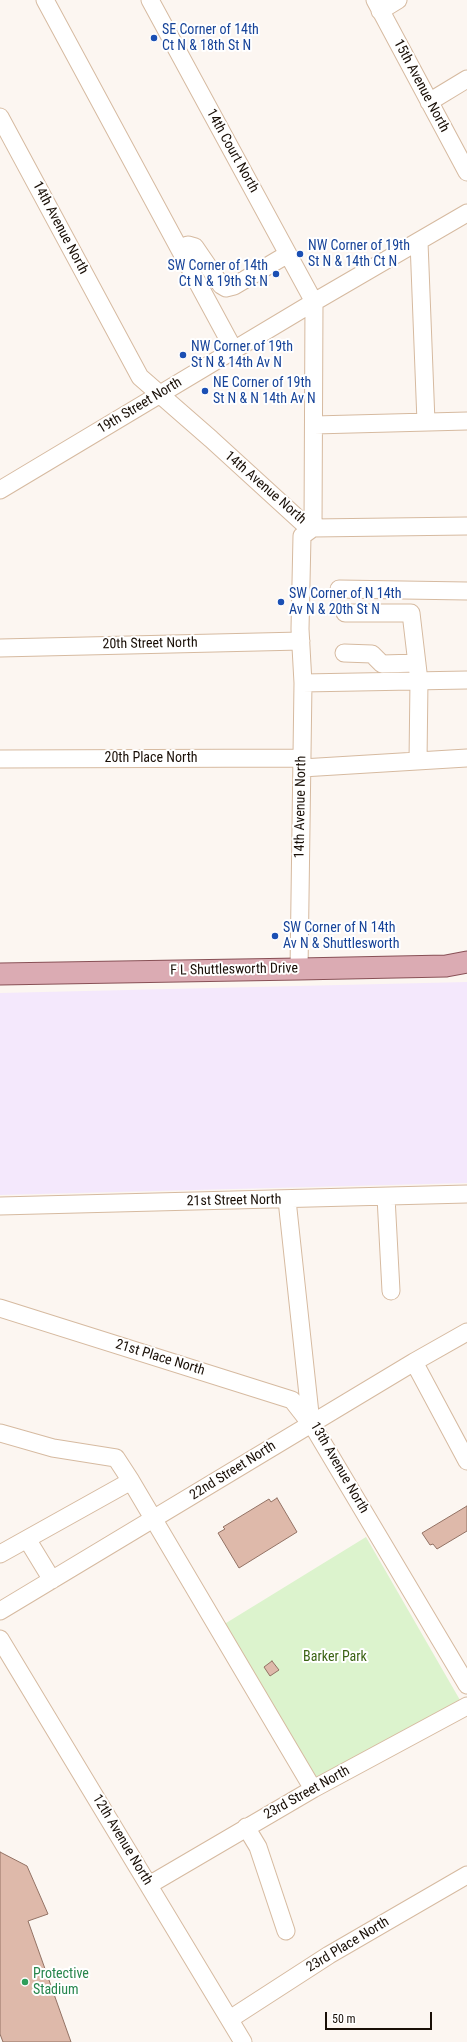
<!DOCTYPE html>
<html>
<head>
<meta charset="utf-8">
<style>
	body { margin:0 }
	#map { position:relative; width:467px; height:2042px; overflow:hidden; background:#fcf6f1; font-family:"Roboto Condensed",sans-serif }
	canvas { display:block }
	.scale { position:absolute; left:325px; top:2012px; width:107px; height:18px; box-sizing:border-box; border:2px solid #190f07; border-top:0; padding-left:5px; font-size:12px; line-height:14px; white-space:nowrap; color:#190f07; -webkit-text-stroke:3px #fff; paint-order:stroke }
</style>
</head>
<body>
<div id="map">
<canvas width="467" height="2042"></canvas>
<div class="scale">50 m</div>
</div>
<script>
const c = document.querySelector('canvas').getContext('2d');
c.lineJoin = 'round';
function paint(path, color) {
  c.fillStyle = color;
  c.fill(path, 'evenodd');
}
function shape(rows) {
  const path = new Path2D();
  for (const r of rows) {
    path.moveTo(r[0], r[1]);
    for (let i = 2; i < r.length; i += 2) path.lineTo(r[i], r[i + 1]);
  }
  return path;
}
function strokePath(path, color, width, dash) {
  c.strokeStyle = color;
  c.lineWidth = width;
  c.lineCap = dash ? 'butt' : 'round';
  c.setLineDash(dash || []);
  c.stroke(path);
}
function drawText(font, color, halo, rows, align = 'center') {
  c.font = font + ' "Roboto Condensed",sans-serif';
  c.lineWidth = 4;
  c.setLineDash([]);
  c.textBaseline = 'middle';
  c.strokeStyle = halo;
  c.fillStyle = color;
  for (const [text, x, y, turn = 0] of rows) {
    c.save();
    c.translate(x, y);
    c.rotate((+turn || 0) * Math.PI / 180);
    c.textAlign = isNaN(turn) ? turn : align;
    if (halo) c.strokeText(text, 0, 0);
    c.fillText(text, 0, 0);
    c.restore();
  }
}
paint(shape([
	[467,982,467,1183,0,1195,0,993]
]), '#f4e8fc');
paint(shape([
	[366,1537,464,1707,313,1789,218,1628]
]), '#dcf3cd');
const building = shape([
	[277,1498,297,1532,239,1568,218,1533,225,1529,223,1527,269,1499,271,1502,277,1498],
	[467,1506,467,1531,437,1549,433,1544,430,1545,422,1533,467,1506],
	[272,1661,279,1670,270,1676,264,1667,272,1661],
	[0,1852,27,1866,48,1914,28,1921,71,2042,3,2042,0,2034,0,1852]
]);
paint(building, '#deb9aa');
strokePath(building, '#937264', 1);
const minor = shape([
	[45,0,234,350],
	[150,0,314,302,313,528],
	[375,0,467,172],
	[380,11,398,0],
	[429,102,467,79],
	[0,117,140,377,211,439,304,524,313,528,467,526],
	[419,242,426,422],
	[180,248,188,245,195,247,221,285,226,288,234,286,288,254],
	[314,425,467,421],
	[0,490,314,302,467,213],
	[339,589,467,591],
	[345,613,411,613,419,681,418,761],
	[0,648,301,641],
	[344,653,372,654,382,664,417,663],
	[303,683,467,680],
	[0,759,302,758],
	[302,768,467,758],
	[299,969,303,683,300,629,302,536,313,528],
	[386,1197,391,1291],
	[287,1200,311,1423,467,1685],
	[0,1206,467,1194],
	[0,1308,292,1400,310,1423],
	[414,1362,467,1461],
	[0,1433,53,1448,116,1458,131,1481,27,1539],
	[131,1481,313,1789],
	[0,1554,27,1539,52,1580],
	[0,1611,414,1362,467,1332],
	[0,1639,243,2042],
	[246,1827,258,1847,286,1931],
	[149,1885,313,1789,467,1706],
	[230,2019,329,1955,467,1875]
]);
const major = shape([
	[0,974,299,969,446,966,467,962]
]);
strokePath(minor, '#d6baa0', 19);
strokePath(major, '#885056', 23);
strokePath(minor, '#fff', 17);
strokePath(major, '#dbabb3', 21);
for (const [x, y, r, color] of [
	[154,38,4,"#1a4fb4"],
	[300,254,4,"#1a4fb4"],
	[276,274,4,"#1a4fb4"],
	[183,355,4,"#1a4fb4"],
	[205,391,4,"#1a4fb4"],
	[281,602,4,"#1a4fb4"],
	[275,936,4,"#1a4fb4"],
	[25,1982,4,"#2e9e5b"]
]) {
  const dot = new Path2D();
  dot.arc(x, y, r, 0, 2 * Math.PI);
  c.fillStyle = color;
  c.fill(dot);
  strokePath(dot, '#fff', 1.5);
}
drawText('14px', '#164399', '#fff', [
	["SE Corner of 14th",162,30],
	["Ct N & 18th St N",162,46],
	["NW Corner of 19th",308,246],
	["St N & 14th Ct N",308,262],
	["SW Corner of 14th",268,266,"right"],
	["Ct N & 19th St N",268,282,"right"],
	["NW Corner of 19th",191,347],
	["St N & 14th Av N",191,363],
	["NE Corner of 19th",213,383],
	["St N & N 14th Av N",213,399],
	["SW Corner of N 14th",289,594],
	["Av N & 20th St N",289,610],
	["SW Corner of N 14th",283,928],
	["Av N & Shuttlesworth",283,944]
], 'left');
drawText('14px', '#190f07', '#fff', [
	["15th Avenue North",421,86,62],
	["14th Court North",232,151,61],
	["14th Avenue North",60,228,62],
	["19th Street North",140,406,-31],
	["14th Avenue North",265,488,41],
	["20th Street North",150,644,-1],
	["20th Place North",151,758],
	["14th Avenue North",301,807,-89],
	["F L Shuttlesworth Drive",234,970,-1],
	["21st Street North",234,1201,-1],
	["21st Place North",160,1358,17],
	["13th Avenue North",339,1468,60],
	["22nd Street North",233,1471,-32],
	["23rd Street North",307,1793,-29],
	["12th Avenue North",122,1840,59],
	["23rd Place North",348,1945,-31]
]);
drawText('14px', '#3b6313', '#fff', [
	["Barker Park",335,1657]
]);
drawText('14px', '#27864d', '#fff', [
	["Protective",33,1974],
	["Stadium",33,1990]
], 'left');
</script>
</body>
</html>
